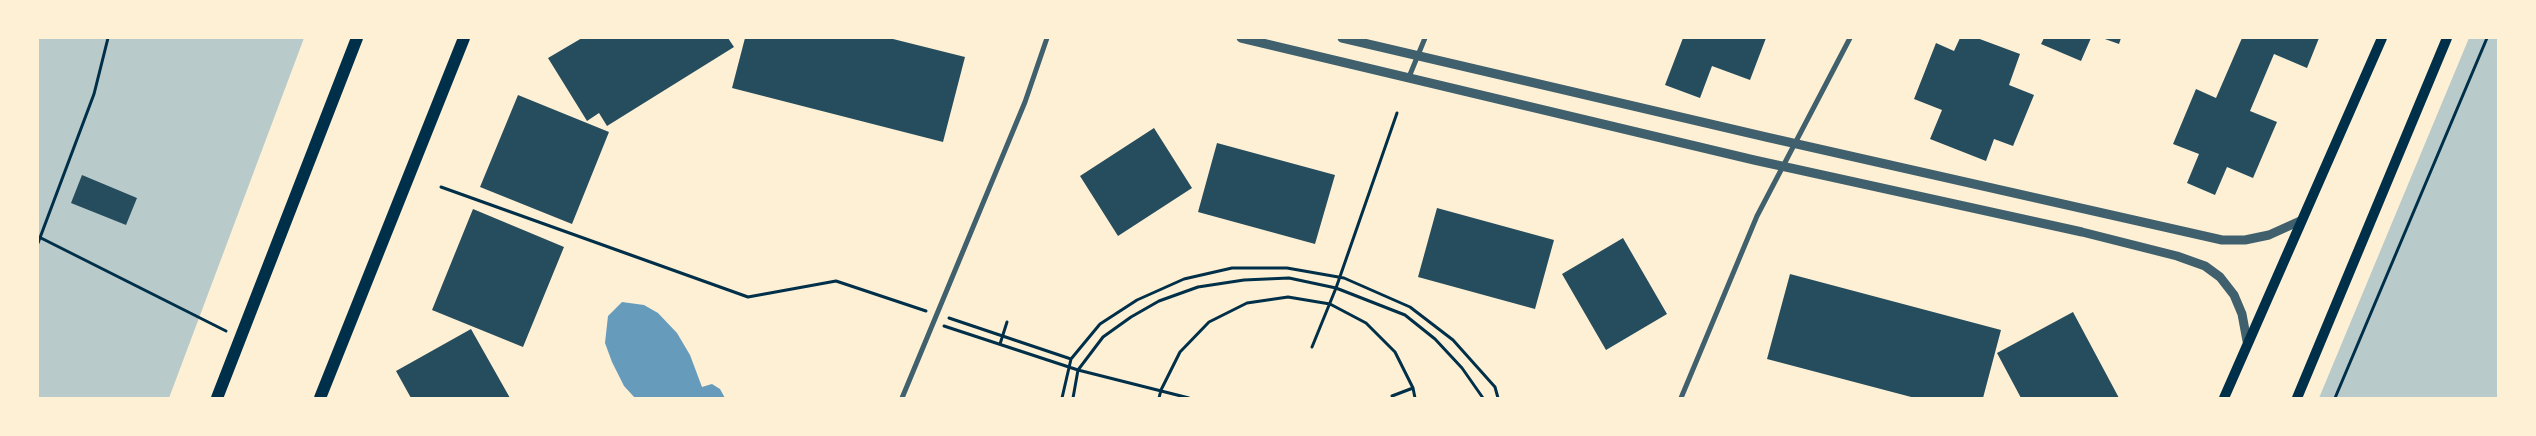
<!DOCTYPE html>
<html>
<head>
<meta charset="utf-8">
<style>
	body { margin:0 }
	#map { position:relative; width:2536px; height:436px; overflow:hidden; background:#fdf0d5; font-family:Quicksand,sans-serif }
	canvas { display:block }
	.frame { position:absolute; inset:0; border:39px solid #fdf0d5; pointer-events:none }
</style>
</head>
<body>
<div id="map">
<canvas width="2536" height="436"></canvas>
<div class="frame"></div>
</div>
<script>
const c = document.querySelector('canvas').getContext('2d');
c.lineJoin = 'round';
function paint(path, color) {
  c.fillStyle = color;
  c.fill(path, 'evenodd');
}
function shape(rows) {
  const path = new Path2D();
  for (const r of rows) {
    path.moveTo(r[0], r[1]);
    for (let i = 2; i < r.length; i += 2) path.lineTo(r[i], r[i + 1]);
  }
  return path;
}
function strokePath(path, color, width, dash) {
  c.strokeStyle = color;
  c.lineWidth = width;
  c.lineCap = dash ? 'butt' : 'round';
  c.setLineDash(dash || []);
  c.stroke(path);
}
paint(shape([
	[38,38,304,38,169,398,38,398],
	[2469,38,2498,38,2498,398,2319,398]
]), '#b9caca');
paint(shape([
	[622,302,644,305,658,313,677,333,690,355,702,387,712,384,720,389,725,398,635,398,624,386,612,362,605,343,608,316]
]), '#669bbc');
paint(shape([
	[582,38,728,38,734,47,607,126,599,113,587,121,548,58],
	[745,38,889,38,965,57,943,142,732,88],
	[1683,38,1766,38,1750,80,1712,66,1700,98,1665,85],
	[1960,38,1977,38,2020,54,2009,85,2034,95,2013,146,1994,139,1986,161,1930,139,1942,110,1914,99,1936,43,1954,51],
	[2044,38,2091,38,2081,61,2041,44],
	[2102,38,2121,38,2119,44],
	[2242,38,2319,38,2307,68,2274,54,2250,111,2277,122,2253,178,2227,167,2215,195,2187,183,2199,154,2173,144,2196,89,2216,98],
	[518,95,609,132,572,224,480,187],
	[1154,128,1192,188,1118,236,1080,176],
	[1217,143,1335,175,1315,244,1198,212],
	[82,175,137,198,126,225,71,203],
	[1437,208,1554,240,1535,309,1418,277],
	[473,209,564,247,523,347,432,310],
	[1623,238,1667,314,1606,350,1562,274],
	[1790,274,2001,330,1983,398,1915,398,1767,359],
	[2073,312,2119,398,2021,398,1997,353],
	[471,329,510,398,411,398,396,371]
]), '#264d5e');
strokePath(shape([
	[441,187,748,297,836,281,926,311],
	[41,238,226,331],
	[38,243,94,94,108,38],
	[949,318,1071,359],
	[944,326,1078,370,1189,398],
	[1000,344,1007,322],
	[1312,347,1336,288,1397,113],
	[1392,396,1413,388],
	[1062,398,1071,359,1100,324,1137,300,1184,279,1232,268,1287,268,1344,278,1410,307,1453,340,1495,387,1498,398],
	[1073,398,1078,370,1103,337,1131,317,1159,301,1198,287,1244,280,1289,278,1336,288,1405,315,1435,339,1462,368,1483,398],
	[1159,398,1161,390,1180,352,1209,322,1247,303,1288,297,1330,304,1366,323,1395,352,1413,388,1415,398],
	[2335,398,2487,38]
]), '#003049', 3);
strokePath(shape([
	[1409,77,1425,38],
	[902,398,1025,102,1047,38],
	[1681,398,1757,216,1850,38]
]), '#3f606c', 5);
strokePath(shape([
	[1241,38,1754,160,2082,232,2177,256,2205,266,2220,277,2234,295,2242,314,2247,341],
	[1342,38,1766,137,2222,240,2245,240,2269,235,2300,221]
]), '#3f606c', 9);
strokePath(shape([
	[2224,398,2382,38],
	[2297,398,2447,38]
]), '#003049', 10);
strokePath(shape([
	[217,398,357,38],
	[320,398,464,38]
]), '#003049', 12);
</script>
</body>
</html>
